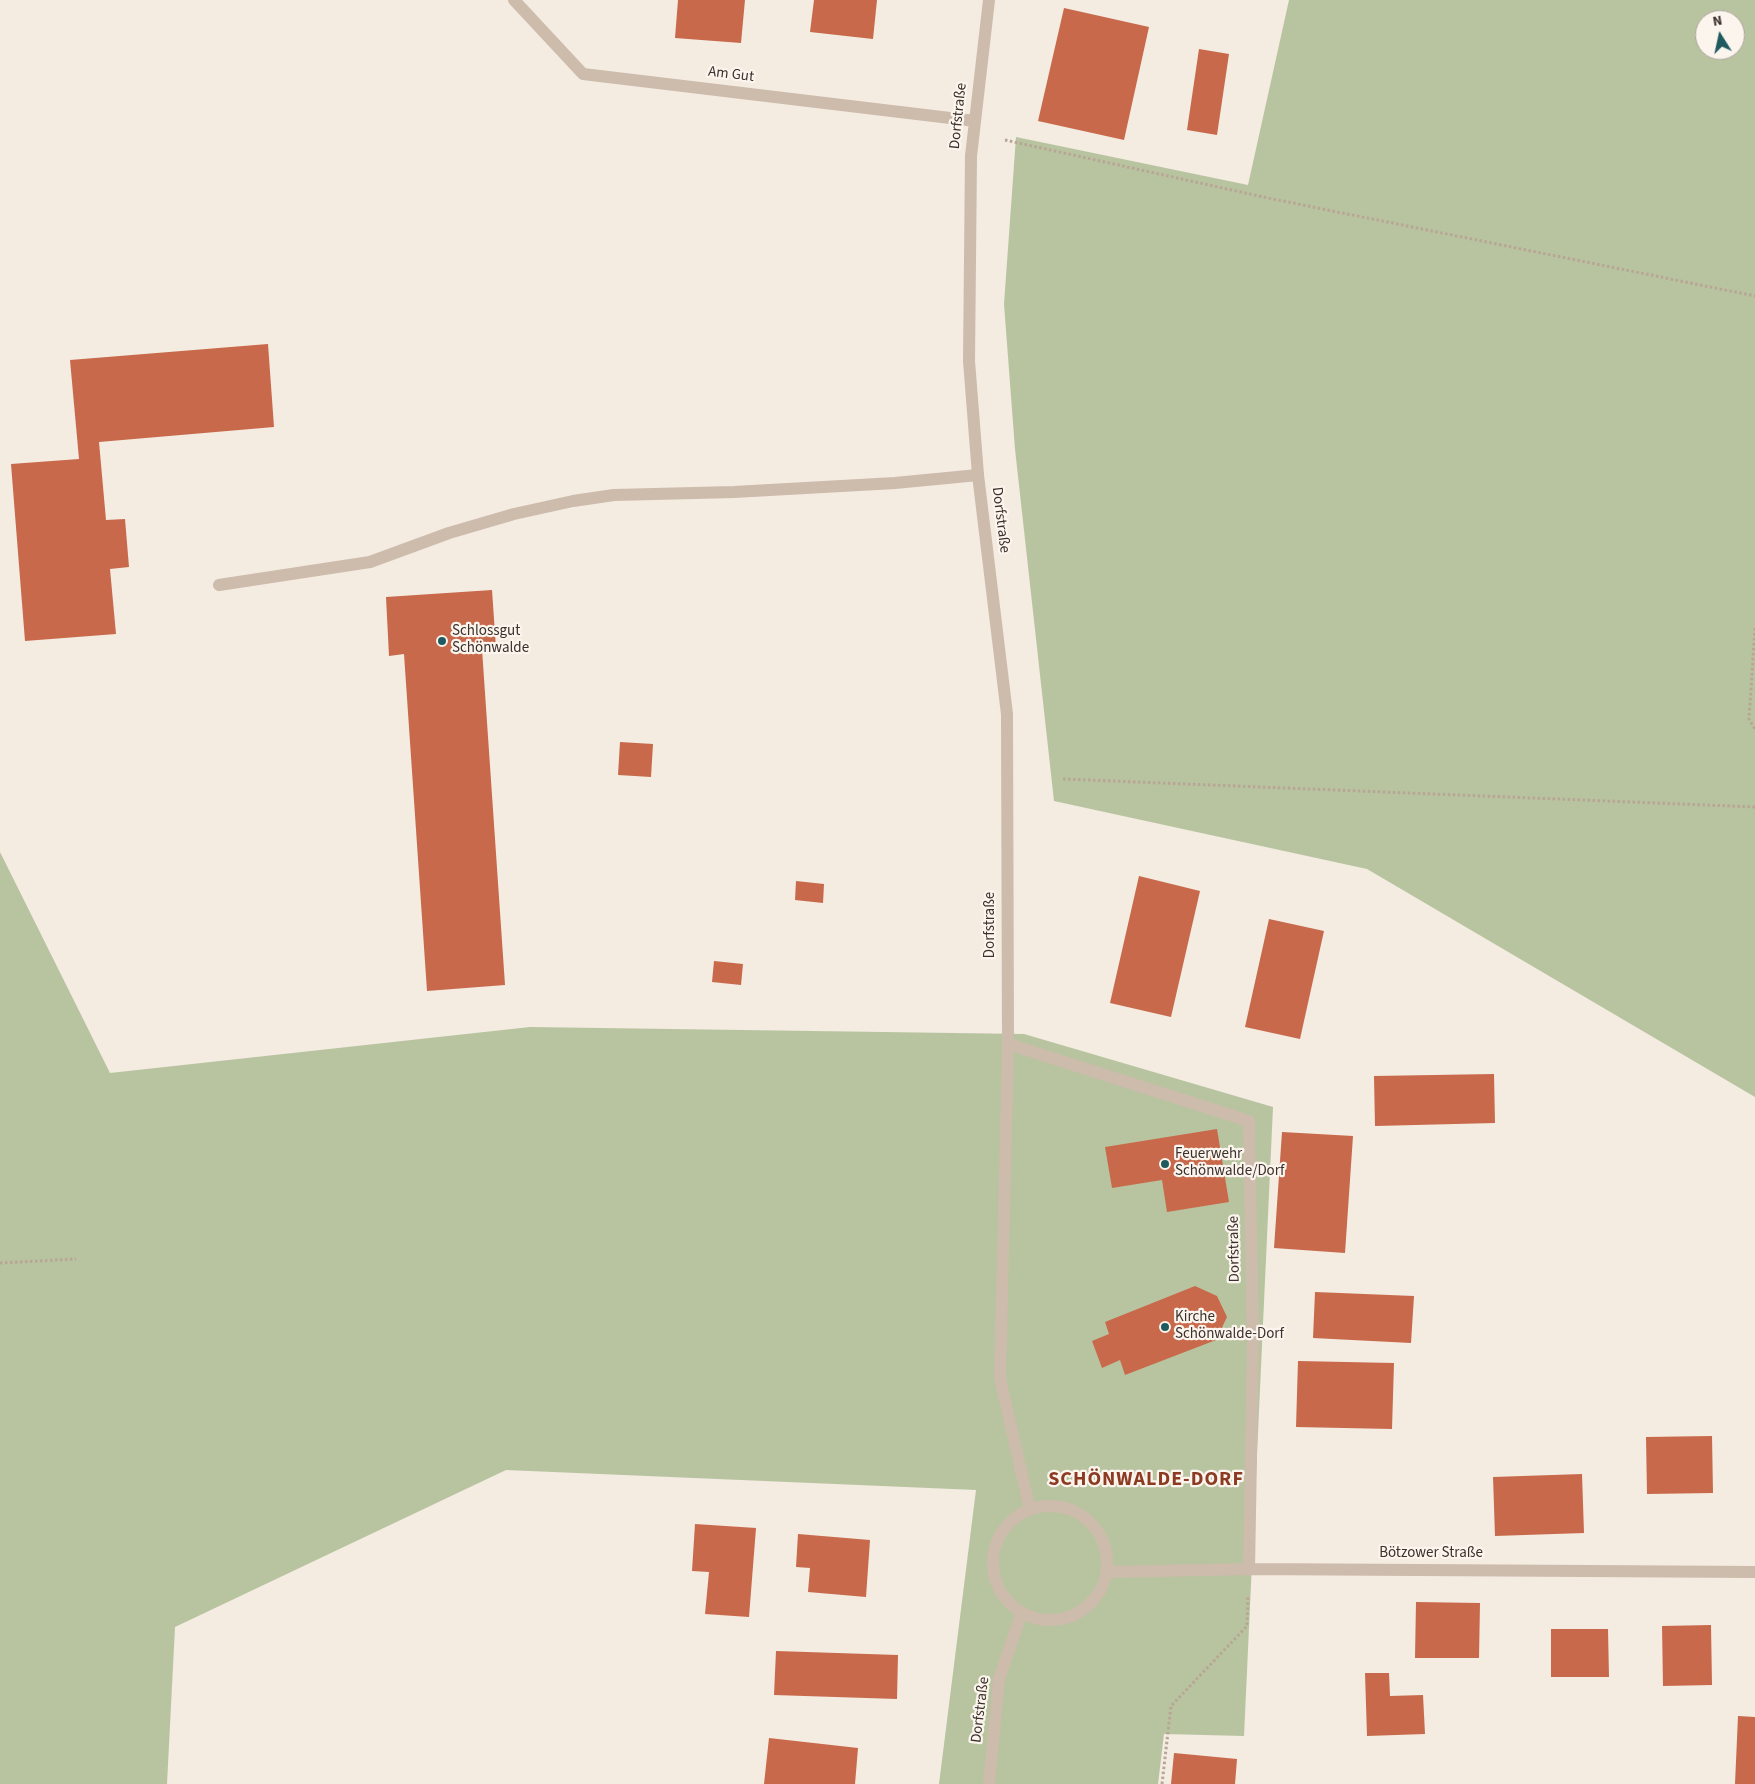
<!DOCTYPE html>
<html>
<head>
<meta charset="utf-8">
<style>
	body { margin:0 }
	#map { position:relative; width:1755px; height:1784px; overflow:hidden; background:#f4ebe1; font-family:"Source Sans 3",sans-serif }
	canvas { display:block }
	.north { position:absolute; left:1695px; top:10px; width:50px; height:50px; box-sizing:border-box; background:#fbf5ee; border:1px solid #aea6a0; border-radius:50%; rotate:350deg; font-size:14px; font-weight:700; line-height:20px; text-align:center; color:#3b302b }
	.north::after { content:''; display:block; margin:auto; width:18px; height:22px; background:#1f5a5e; clip-path:polygon(50% 0,100% 100%,50% 72%,0 100%) }
</style>
</head>
<body>
<div id="map">
<canvas width="1755" height="1784"></canvas>
<div class="north">N</div>
</div>
<script>
const c = document.querySelector('canvas').getContext('2d');
c.lineJoin = 'round';
function paint(path, color) {
  c.fillStyle = color;
  c.fill(path, 'evenodd');
}
function shape(rows) {
  const path = new Path2D();
  for (const r of rows) {
    if (r.length === 3) {
      path.moveTo(r[0] + r[2], r[1]);
      path.arc(r[0], r[1], r[2], 0, 2 * Math.PI);
      continue;
    }
    path.moveTo(r[0], r[1]);
    for (let i = 2; i < r.length; i += 2) path.lineTo(r[i], r[i + 1]);
  }
  return path;
}
function strokePath(path, color, width, dash) {
  c.strokeStyle = color;
  c.lineWidth = width;
  c.lineCap = dash ? 'butt' : 'round';
  c.setLineDash(dash || []);
  c.stroke(path);
}
function drawText(font, color, halo, rows, align = 'center') {
  c.font = font + ' "Source Sans 3",sans-serif';
  c.lineWidth = 4.5;
  c.setLineDash([]);
  c.textBaseline = 'middle';
  c.strokeStyle = halo;
  c.fillStyle = color;
  for (const [text, x, y, turn = 0] of rows) {
    c.save();
    c.translate(x, y);
    c.rotate((+turn || 0) * Math.PI / 180);
    c.textAlign = isNaN(turn) ? turn : align;
    if (halo) c.strokeText(text, 0, 0);
    c.fillText(text, 0, 0);
    c.restore();
  }
}
paint(shape([
	[1289,0,1755,0,1755,1097,1367,869,1054,801,1015,449,1004,304,1016,137,1248,185],
	[1705,20,1735,20,1735,50,1705,50],
	[0,852,110,1073,530,1027,1024,1034,1273,1107,1244,1736,1164,1734,1158,1784,939,1784,976,1490,506,1470,175,1627,167,1784,0,1784]
]), '#b8c4a0');
paint(shape([
	[678,0,745,0,741,43,675,38],
	[814,0,877,0,873,39,810,32],
	[1064,8,1149,27,1124,140,1038,121],
	[1199,49,1229,54,1217,135,1187,130],
	[268,344,274,427,99,442,106,520,125,519,129,567,110,569,116,634,25,641,11,464,79,459,70,360],
	[492,590,496,648,482,649,505,985,427,991,404,654,389,656,386,597],
	[620,742,653,744,651,777,618,775],
	[1139,876,1200,891,1171,1017,1110,1003],
	[796,881,824,884,823,903,795,900],
	[1269,919,1324,931,1300,1039,1245,1027],
	[714,961,743,964,741,985,712,982],
	[1494,1074,1495,1123,1375,1126,1374,1076],
	[1217,1129,1229,1202,1167,1212,1162,1180,1112,1188,1105,1147],
	[1282,1132,1353,1136,1345,1253,1274,1248],
	[1195,1286,1217,1296,1227,1317,1216,1340,1125,1375,1120,1360,1102,1368,1092,1341,1109,1334,1105,1322],
	[1315,1292,1414,1296,1411,1343,1313,1338],
	[1298,1361,1394,1363,1392,1429,1296,1427],
	[1712,1436,1713,1493,1647,1494,1646,1437],
	[1582,1474,1584,1533,1495,1536,1493,1477],
	[695,1524,756,1528,749,1617,705,1614,709,1572,692,1571],
	[798,1534,870,1540,866,1597,808,1592,810,1568,796,1567],
	[1416,1602,1480,1603,1479,1658,1415,1658],
	[1711,1625,1712,1685,1663,1686,1662,1626],
	[1551,1629,1608,1629,1609,1677,1551,1677],
	[776,1651,898,1655,897,1699,774,1695],
	[1365,1673,1389,1673,1390,1696,1423,1695,1425,1734,1367,1736],
	[1738,1716,1755,1717,1755,1784,1735,1784],
	[769,1738,858,1748,855,1784,764,1784],
	[1174,1753,1237,1759,1235,1784,1171,1784]
]), '#c8694b');
strokePath(shape([
	[1005,140,1268,198,1755,296],
	[1755,628,1749,719,1755,729],
	[1063,779,1755,807],
	[0,1263,76,1259],
	[1162,1784,1171,1706,1247,1626,1248,1595]
]), '#b9a596', 3, [2.5, 2.5]);
strokePath(shape([
	[219,585,370,562,449,533,514,514,573,501,614,495,734,492,895,483,978,475]
]), '#cdbbac', 12);
strokePath(shape([
	[514,0,583,74,975,121],
	[989,0,971,156,969,361,978,475,1007,714,1008,1044,1000,1378,1030,1510],
	[1008,1044,1249,1121,1253,1344,1249,1569],
	[1050,1563,57],
	[1107,1572,1249,1569,1755,1572],
	[989,1784,999,1679,1022,1612]
]), '#cdbbac', 12);
for (const [x, y, r, color] of [
	[442,641,5,"#1f5a5e"],
	[1165,1164,5,"#1f5a5e"],
	[1165,1327,5,"#1f5a5e"]
]) {
  const dot = new Path2D();
  dot.arc(x, y, r, 0, 2 * Math.PI);
  c.fillStyle = color;
  c.fill(dot);
  strokePath(dot, '#fbf5ee', 2);
}
drawText('15px', '#3b302b', '#fbf5ee', [
	["Am Gut",731,75,7],
	["Dorfstraße",959,116,-84],
	["Dorfstraße",1000,520,83],
	["Dorfstraße",991,925,-90],
	["Dorfstraße",1235,1249,-91],
	["Bötzower Straße",1431,1554],
	["Dorfstraße",981,1710,-83]
]);
drawText('15px', '#3b302b', '#fbf5ee', [
	["Schlossgut",452,632],
	["Schönwalde",452,649],
	["Feuerwehr",1175,1155],
	["Schönwalde/Dorf",1175,1172],
	["Kirche",1175,1318],
	["Schönwalde-Dorf",1175,1335]
], 'left');
c.letterSpacing = '1px';
drawText('bold 20px', '#8c3b22', '#fbf5ee', [
	["SCHÖNWALDE-DORF",1146,1481]
]);
c.letterSpacing = '0px';
</script>
</body>
</html>
